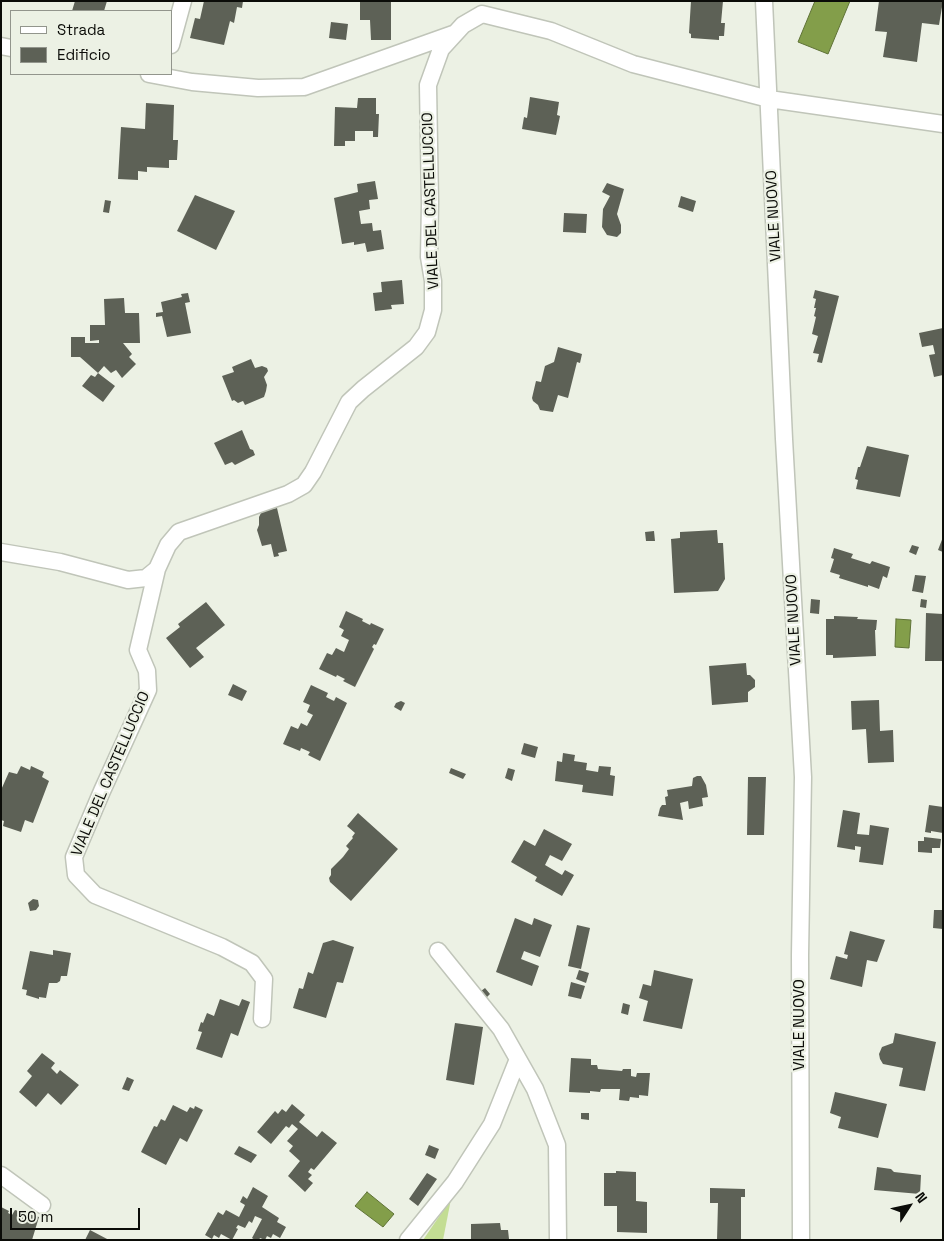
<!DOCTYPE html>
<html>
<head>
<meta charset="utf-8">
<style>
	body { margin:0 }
	#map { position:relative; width:944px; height:1241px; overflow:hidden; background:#ecf1e4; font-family:"Space Grotesk",sans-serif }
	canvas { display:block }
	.frame { position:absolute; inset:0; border:2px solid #0b0c08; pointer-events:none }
	.legend { position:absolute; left:10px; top:10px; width:162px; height:65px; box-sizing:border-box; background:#ecf1e4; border:1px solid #92958c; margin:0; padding:6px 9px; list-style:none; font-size:15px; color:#0b0c08 }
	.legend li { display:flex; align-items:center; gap:10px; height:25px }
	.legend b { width:25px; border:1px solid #92958c }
	.north { position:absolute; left:884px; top:1181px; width:50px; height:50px; -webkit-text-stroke:4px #ecf1e4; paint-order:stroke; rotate:55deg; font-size:14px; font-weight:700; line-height:20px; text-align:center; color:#0b0c08 }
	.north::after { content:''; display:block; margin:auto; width:18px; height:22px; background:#0b0c08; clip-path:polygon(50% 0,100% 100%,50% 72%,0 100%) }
	.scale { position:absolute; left:10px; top:1208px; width:130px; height:22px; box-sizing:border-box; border:2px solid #0b0c08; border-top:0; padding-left:6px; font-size:15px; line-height:18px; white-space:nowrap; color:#0b0c08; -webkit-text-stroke:4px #ecf1e4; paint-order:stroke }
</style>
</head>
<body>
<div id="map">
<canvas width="944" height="1241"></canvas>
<div class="frame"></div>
<ul class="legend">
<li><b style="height:6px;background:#fff"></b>Strada</li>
<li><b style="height:14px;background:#5d6156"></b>Edificio</li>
</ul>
<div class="north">N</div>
<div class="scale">50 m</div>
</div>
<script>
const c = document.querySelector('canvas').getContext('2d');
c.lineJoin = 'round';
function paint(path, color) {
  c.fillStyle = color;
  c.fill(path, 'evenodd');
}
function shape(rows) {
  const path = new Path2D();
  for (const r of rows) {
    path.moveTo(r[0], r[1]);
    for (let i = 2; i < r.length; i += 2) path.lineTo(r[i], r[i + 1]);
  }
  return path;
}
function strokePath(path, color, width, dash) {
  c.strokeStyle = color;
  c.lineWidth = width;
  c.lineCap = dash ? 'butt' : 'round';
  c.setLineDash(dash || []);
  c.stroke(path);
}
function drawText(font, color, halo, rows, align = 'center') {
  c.font = font + ' "Space Grotesk",sans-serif';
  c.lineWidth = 4.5;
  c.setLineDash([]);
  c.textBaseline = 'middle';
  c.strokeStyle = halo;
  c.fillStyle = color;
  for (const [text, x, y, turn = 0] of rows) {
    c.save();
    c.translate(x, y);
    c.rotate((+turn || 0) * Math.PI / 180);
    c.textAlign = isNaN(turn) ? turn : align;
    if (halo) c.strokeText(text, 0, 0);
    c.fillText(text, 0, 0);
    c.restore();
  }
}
paint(shape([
	[451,1199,443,1240,423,1240]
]), '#c3dd93');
const water = shape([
	[815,1,850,1,828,54,798,42,815,1],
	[896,619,911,620,909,648,895,647,896,619],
	[367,1192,394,1214,383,1227,355,1206,367,1192]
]);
paint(water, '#839e4a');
strokePath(water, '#5f7236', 1);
paint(shape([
	[75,1,107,1,104,11,72,11],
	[204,1,243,1,242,8,237,7,234,23,230,21,224,45,190,38,195,18,200,19],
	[360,1,391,1,391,40,371,40,370,20,360,20],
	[691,1,723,1,721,23,725,23,724,36,719,36,719,40,691,38,691,34,689,33],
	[879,1,943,1,939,25,922,23,917,62,883,57,887,32,875,31],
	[331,22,348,24,346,40,329,38],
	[530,97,559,102,557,115,560,116,556,135,522,129,524,117,527,118],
	[358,98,376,98,376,114,379,114,378,137,373,137,373,131,355,131,355,141,345,141,345,146,334,146,335,107,357,108],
	[146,103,174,105,173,140,178,140,177,160,169,160,169,168,147,167,147,172,138,171,138,180,118,179,121,127,145,129],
	[375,181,378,199,369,200,370,209,359,211,361,224,372,223,373,231,381,230,384,249,367,252,365,243,354,245,354,242,342,244,334,198,358,192,357,184],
	[607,183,624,189,617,214,621,225,621,233,617,237,607,235,602,227,603,209,610,196,602,192],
	[195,195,235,211,216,250,177,231],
	[681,196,696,201,693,212,678,207],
	[105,200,111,201,109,213,103,212],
	[564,213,587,214,586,233,563,232],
	[402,280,404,304,391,305,392,309,375,311,373,293,382,292,381,282],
	[815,290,839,296,822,363,817,362,819,354,813,353,818,336,812,334,816,317,814,316,816,308,814,308,816,299,813,298],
	[188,293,190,302,185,303,191,333,167,337,162,316,156,317,156,313,163,312,161,302,182,297,181,294],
	[124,298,125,313,139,313,140,343,123,343,132,354,129,357,136,364,122,378,116,370,111,373,104,366,98,373,115,386,103,402,82,386,91,375,95,377,98,373,80,357,71,357,71,337,85,337,85,343,99,343,99,340,90,341,90,325,105,325,104,299],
	[943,328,943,375,934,377,929,355,935,354,933,345,922,347,919,333],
	[558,347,582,354,580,363,577,362,568,398,558,395,553,412,540,410,538,405,533,401,532,398,536,381,541,382,545,366,554,362],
	[251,359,255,368,262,366,267,368,268,371,264,377,267,385,266,391,264,397,245,405,243,401,238,403,234,400,232,401,222,376,234,372,232,367],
	[242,430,250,449,253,450,255,455,235,465,232,462,225,465,214,443],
	[867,446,909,455,900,497,856,489,858,480,855,479,858,467,860,467],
	[277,508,287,551,278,553,279,556,274,557,271,544,262,546,257,530,259,525,259,517,262,511],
	[717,530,718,543,723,543,725,579,718,591,674,593,671,539,680,538,680,532],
	[654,531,655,541,646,541,645,532],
	[943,537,943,552,938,550],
	[912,545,919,547,916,555,909,552],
	[834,548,853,554,851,558,870,564,872,561,890,567,887,578,883,576,879,589,868,585,868,587,839,578,840,575,830,572,834,559,831,558],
	[915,575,926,576,923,593,912,591],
	[811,599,820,600,819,614,810,613],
	[921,599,927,600,926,608,920,607],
	[206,602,225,625,196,648,204,657,190,668,166,638,180,627,178,624],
	[346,611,363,619,362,621,370,625,371,623,384,629,376,645,374,644,372,647,374,649,355,687,343,681,345,679,337,675,336,677,319,669,327,653,332,655,336,648,344,652,349,640,341,636,344,630,339,627],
	[926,613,943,614,943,661,925,661],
	[834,616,858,617,857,619,877,620,876,630,875,630,876,656,833,658,833,655,826,655,826,619,834,619],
	[746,663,747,675,750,675,755,680,755,687,748,692,748,702,712,705,709,666],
	[233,684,247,691,242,701,228,695],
	[311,685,328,693,326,697,334,701,336,697,347,703,320,761,308,755,310,752,301,748,300,751,283,744,291,726,298,729,301,723,307,726,313,715,307,712,310,705,303,702],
	[879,700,880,731,893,730,894,762,868,763,866,729,852,730,851,701],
	[401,701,405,703,401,711,394,707,396,703],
	[524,743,538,747,535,758,521,754],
	[563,753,575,755,574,761,587,763,586,770,598,772,599,766,611,767,610,775,615,776,613,796,582,792,583,785,555,781,557,761,562,762],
	[21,766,30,770,31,766,44,772,42,777,49,781,33,823,25,820,21,832,3,826,4,821,1,820,1,790,9,772,17,774],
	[451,768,466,774,463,779,449,773],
	[508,768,515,770,512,781,505,778],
	[697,776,701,776,706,785,708,797,702,798,703,806,689,809,688,801,680,803,683,820,658,816,660,808,662,805,666,805,665,797,668,796,667,790,692,786,693,778],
	[748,777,766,777,764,835,747,835],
	[929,805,943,807,943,833,931,831,931,833,925,832],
	[843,810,860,813,857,834,869,835,870,825,889,828,883,865,859,862,861,847,855,846,855,850,837,847],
	[358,813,398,849,351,901,330,882,329,878,331,875,331,869,343,857,349,849,346,846,353,838,352,837,355,833,347,826],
	[544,829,572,844,562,861,550,855,545,865,562,875,565,870,574,875,562,896,535,881,537,877,511,862,524,840,535,846],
	[924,837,941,839,940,848,932,848,932,853,918,852,918,841,924,841],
	[33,899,38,900,39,906,36,910,30,911,28,903],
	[934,910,943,910,943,929,933,928],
	[515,918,532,925,534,918,552,925,540,957,524,951,521,959,539,966,532,986,496,972],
	[577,925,590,928,581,969,568,966],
	[850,931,885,940,877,962,867,960,862,987,830,979,836,956,847,959,848,955,844,954],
	[333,940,354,947,343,983,337,982,326,1018,293,1008,299,988,303,989,308,972,313,974,323,943],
	[53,950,71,953,67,976,61,976,60,981,57,983,49,983,46,998,39,997,39,999,26,995,27,990,22,989,30,951,53,955],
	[579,970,589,973,586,983,576,979],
	[654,970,693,979,682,1029,643,1021,648,1001,639,998,643,984,651,986],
	[571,982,585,986,581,999,568,996],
	[485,988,490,994,486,998,481,991],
	[220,999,239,1006,242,999,250,1002,238,1036,231,1033,222,1058,196,1049,202,1032,198,1031,201,1022,203,1023,207,1013,214,1016],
	[623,1003,630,1005,628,1015,621,1013],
	[455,1023,483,1027,474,1085,446,1080],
	[895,1033,936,1042,925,1091,899,1086,903,1068,883,1064,880,1059,879,1054,882,1047,893,1043],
	[42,1053,55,1063,51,1068,57,1074,60,1070,79,1085,61,1105,48,1093,36,1107,19,1092,32,1076,27,1071],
	[571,1058,591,1059,591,1065,597,1065,598,1069,622,1071,623,1069,631,1069,631,1076,636,1077,637,1073,650,1073,648,1096,639,1095,639,1098,630,1097,629,1101,619,1100,620,1089,601,1089,600,1092,590,1091,590,1093,569,1092],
	[127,1077,134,1080,129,1091,122,1089],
	[835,1092,887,1104,878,1138,838,1128,841,1117,830,1113],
	[292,1104,305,1115,299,1122,317,1137,322,1131,337,1143,314,1170,311,1168,308,1172,312,1175,308,1179,313,1183,305,1192,288,1176,300,1161,289,1151,293,1146,287,1141,298,1129,292,1124,289,1128,286,1126,271,1144,257,1132,275,1111,278,1114,282,1109,286,1112],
	[173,1105,187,1112,190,1107,194,1109,195,1106,203,1110,187,1142,180,1138,166,1165,141,1152,154,1126,157,1127,161,1119,165,1121],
	[581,1113,589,1113,589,1120,581,1119],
	[429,1145,439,1149,435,1159,425,1155],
	[239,1146,257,1155,251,1163,234,1154],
	[877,1167,891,1169,894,1172,921,1175,920,1194,874,1190],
	[616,1171,636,1172,636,1201,647,1202,647,1233,617,1232,617,1206,604,1206,604,1173,616,1173],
	[427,1173,437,1179,418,1206,409,1199],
	[253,1187,268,1196,262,1207,279,1218,277,1222,286,1227,280,1238,273,1234,271,1238,267,1236,265,1240,260,1238,259,1240,255,1240,252,1238,262,1219,255,1216,252,1223,249,1221,245,1228,238,1225,236,1228,238,1229,232,1240,221,1234,219,1238,214,1235,212,1239,205,1235,218,1212,223,1215,226,1210,239,1217,245,1205,240,1202,243,1196,247,1199],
	[710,1188,745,1189,745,1197,741,1197,741,1240,717,1240,718,1203,710,1203],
	[1,1207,9,1211,8,1213,12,1215,15,1210,39,1217,32,1240,1,1240],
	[500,1223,501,1230,508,1230,509,1239,471,1240,471,1224],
	[90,1230,109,1240,85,1240]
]), '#5d6156');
const minor = shape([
	[764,1,784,439,803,777,800,955,801,1240],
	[171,45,183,1],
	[1,46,11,48],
	[149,74,192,82,258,88,304,87,453,34],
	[1,552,60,562,128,580,146,578,157,569,168,545,179,532,288,494,304,485,313,472,349,402,363,389,416,347,427,332,433,310,433,281,429,257,430,204,428,85,441,49,463,25,482,14,551,31,633,64,769,99,943,124],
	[157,569,138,650,147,671,148,690,102,791,74,857,76,875,95,895,222,947,252,963,264,979,262,1019],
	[438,951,501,1029,535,1089,557,1145,558,1240],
	[1,1175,42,1205],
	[408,1240,455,1182,492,1124,518,1059]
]);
strokePath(minor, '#c0c5b9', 19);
strokePath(minor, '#fff', 16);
drawText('15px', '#0b0c08', '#ecf1e4', [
	["VIALE DEL CASTELLUCCIO",431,201,-92],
	["VIALE NUOVO",774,216,-93],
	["VIALE NUOVO",794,620,-93],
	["VIALE DEL CASTELLUCCIO",111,774,-67],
	["VIALE NUOVO",800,1025,-90]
]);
</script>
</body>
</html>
